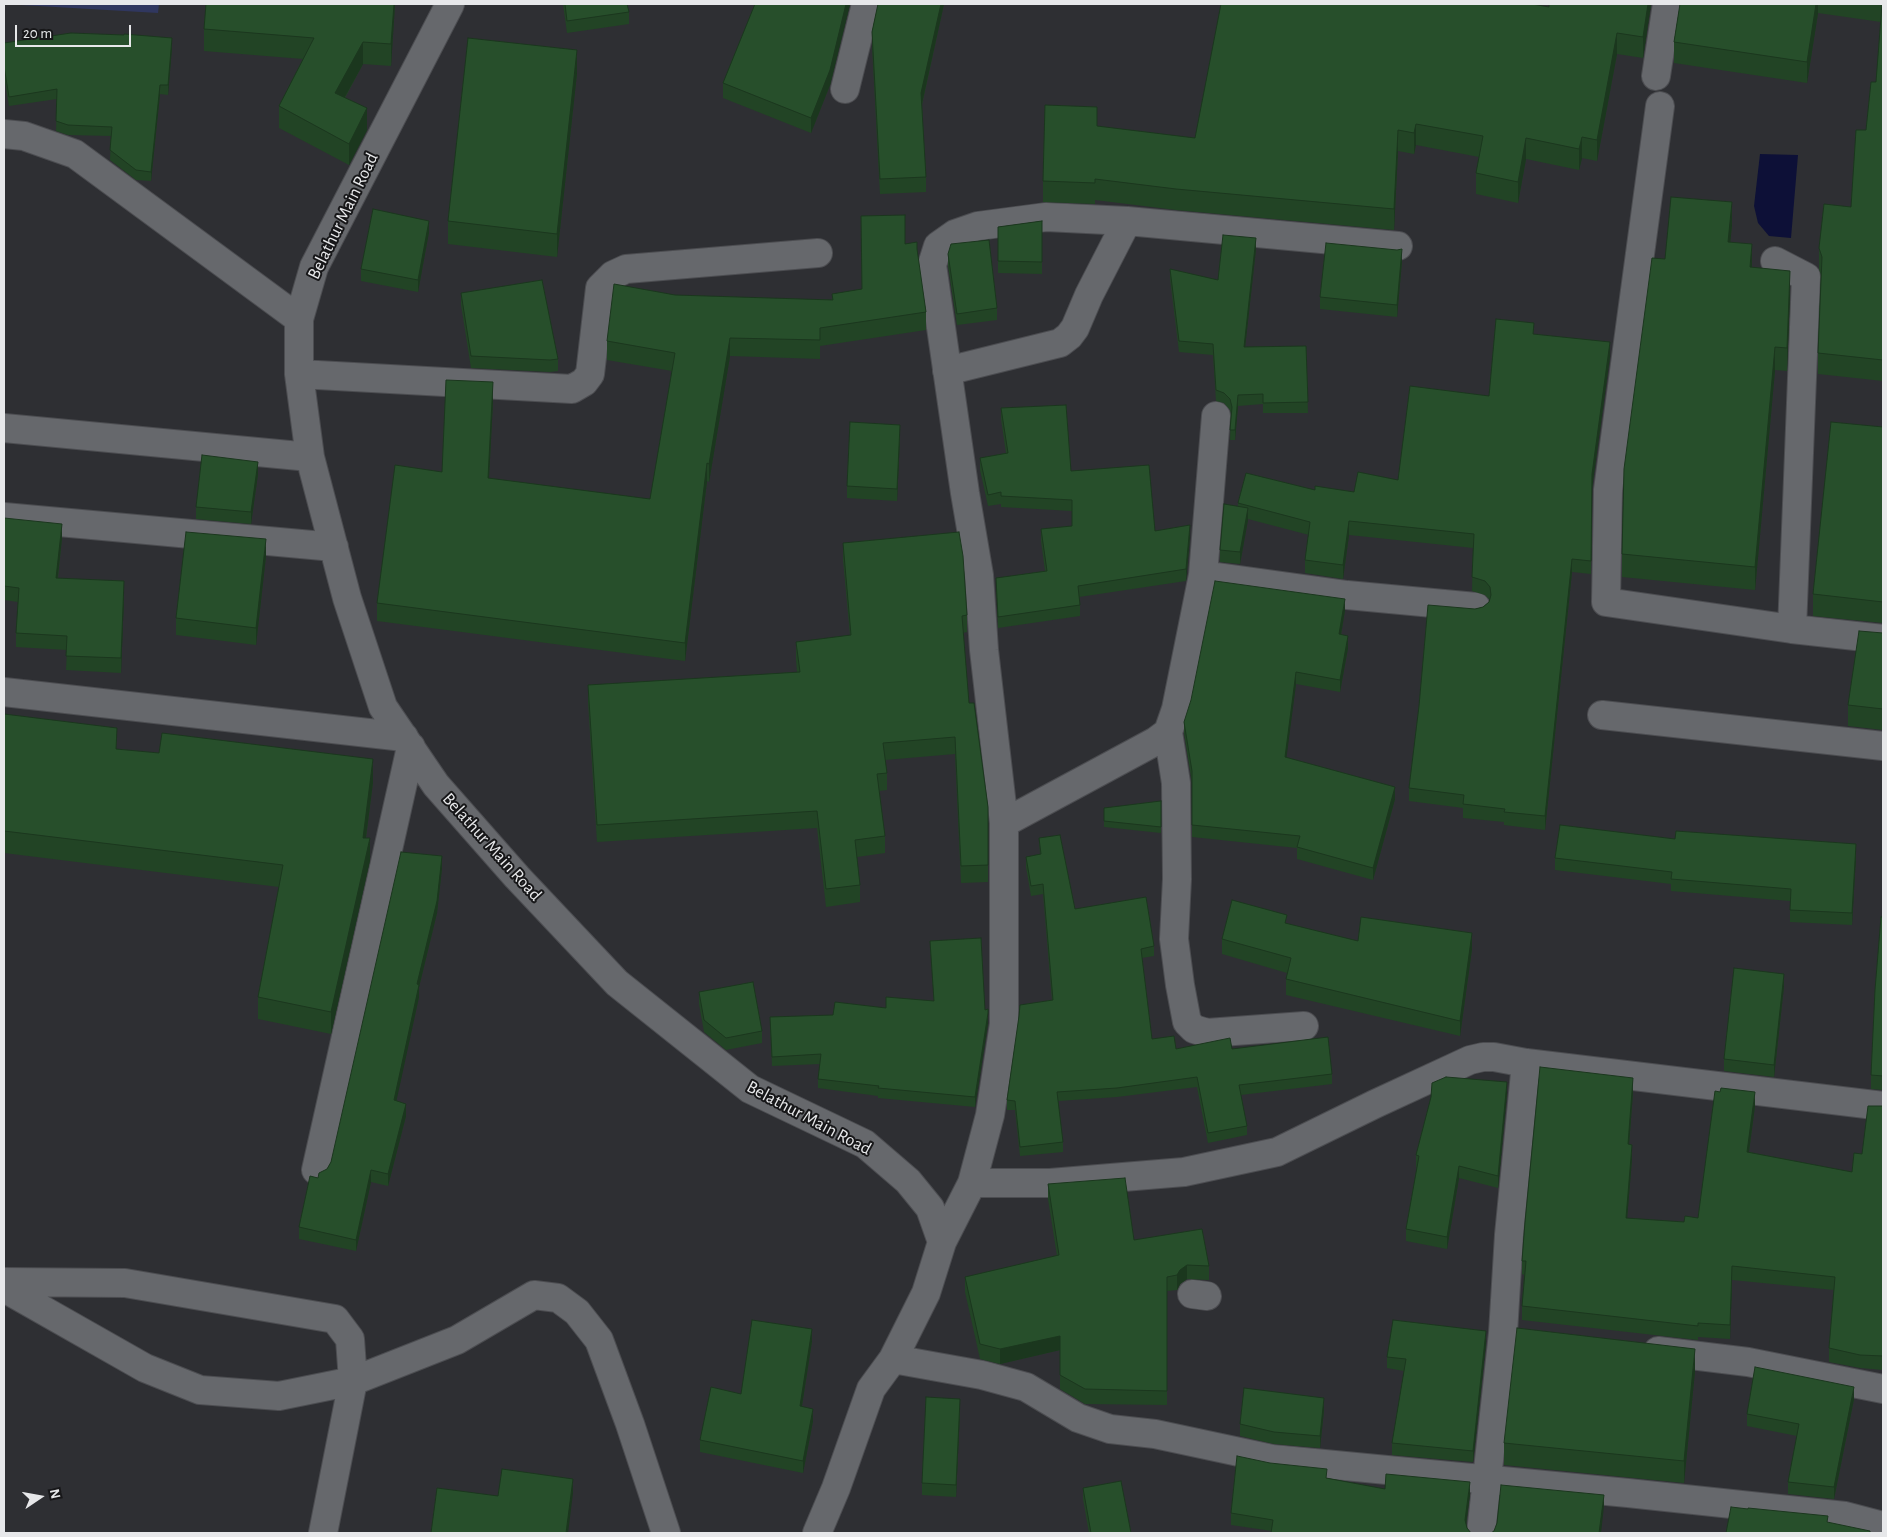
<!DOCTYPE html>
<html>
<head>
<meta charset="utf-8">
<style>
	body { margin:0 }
	#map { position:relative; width:1887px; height:1537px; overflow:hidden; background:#2e2f33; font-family:"Alegreya Sans",sans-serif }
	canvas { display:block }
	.frame { position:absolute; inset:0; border:5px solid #e7e8ea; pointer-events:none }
	.north { position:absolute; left:15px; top:1472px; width:50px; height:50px; -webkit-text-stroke:4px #171719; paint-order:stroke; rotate:78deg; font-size:14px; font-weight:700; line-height:20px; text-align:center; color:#e7e8ea }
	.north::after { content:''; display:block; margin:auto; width:18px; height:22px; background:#e7e8ea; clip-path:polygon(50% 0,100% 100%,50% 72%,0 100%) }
	.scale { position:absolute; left:15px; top:25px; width:116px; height:22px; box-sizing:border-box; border:2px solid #e7e8ea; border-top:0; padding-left:6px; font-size:15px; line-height:18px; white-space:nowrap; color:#e7e8ea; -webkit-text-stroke:4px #171719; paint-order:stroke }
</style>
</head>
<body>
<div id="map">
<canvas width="1887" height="1537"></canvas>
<div class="frame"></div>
<div class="north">N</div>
<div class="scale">20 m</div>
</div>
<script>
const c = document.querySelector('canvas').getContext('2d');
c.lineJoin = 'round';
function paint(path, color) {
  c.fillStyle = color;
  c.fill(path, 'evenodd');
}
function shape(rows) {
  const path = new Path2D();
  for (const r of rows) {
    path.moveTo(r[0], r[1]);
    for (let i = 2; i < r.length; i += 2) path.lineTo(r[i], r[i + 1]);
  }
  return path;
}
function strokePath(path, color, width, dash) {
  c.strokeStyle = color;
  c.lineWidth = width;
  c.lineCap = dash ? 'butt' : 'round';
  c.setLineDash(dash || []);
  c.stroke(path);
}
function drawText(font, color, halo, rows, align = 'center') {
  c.font = font + ' "Alegreya Sans",sans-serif';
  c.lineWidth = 4;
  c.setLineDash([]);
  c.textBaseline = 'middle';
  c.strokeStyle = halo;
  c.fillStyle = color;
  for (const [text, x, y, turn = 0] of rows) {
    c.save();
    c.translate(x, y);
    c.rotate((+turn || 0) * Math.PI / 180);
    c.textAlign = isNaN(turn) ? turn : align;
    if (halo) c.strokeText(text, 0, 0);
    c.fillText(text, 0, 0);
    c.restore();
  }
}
paint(shape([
	[4,4,159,4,158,13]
]), '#30375f');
paint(shape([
	[1760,154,1798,155,1791,238,1769,236,1758,223,1754,206]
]), '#0d1037');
const minor = shape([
	[450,4,314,267,299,319,299,374,310,457,347,598,383,707,436,785,517,877,617,983,750,1089,865,1144,908,1181,930,1208,942,1242,926,1293,893,1359,871,1389,836,1488,817,1533],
	[1656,76,1667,4],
	[845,89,866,4],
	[1660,106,1608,490,1606,602,1792,629],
	[4,134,24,136,75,154,299,319],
	[1775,261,1806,277,1792,629,1883,639],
	[947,371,1060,343,1069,336,1075,328,1089,295,1127,221],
	[299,374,572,389,584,382,590,374,600,288,613,275,626,269,818,253],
	[4,428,310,457],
	[4,517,334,547],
	[1203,575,1347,595,1476,607],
	[4,692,404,737],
	[1602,715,1883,746],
	[1168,732,1176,783,1177,879,1174,939,1180,985,1187,1022,1194,1029,1207,1033,1304,1026],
	[1004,823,1156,741,1168,732,1176,709,1203,575,1216,416],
	[316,1170,411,747],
	[972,1183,1050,1183,1184,1172,1277,1152,1375,1104,1470,1060,1483,1057,1494,1057,1526,1063,1883,1106],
	[942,1242,972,1183,990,1115,1004,1024,1004,823,984,650,979,575,965,493,932,265,938,246,955,234,978,226,1046,217,1127,221,1398,246],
	[4,1282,125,1283,335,1319,350,1339,353,1381,457,1340,534,1295,558,1298,577,1312,599,1340,630,1424,666,1533],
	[4,1288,145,1368,200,1390,279,1396,353,1381,323,1533],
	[1192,1294,1207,1296],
	[1658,1351,1748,1362,1883,1389],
	[893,1359,982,1375,1026,1387,1078,1418,1110,1429,1155,1434,1272,1459,1628,1493,1845,1516,1883,1526],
	[1481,1533,1503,1333,1509,1235,1526,1063]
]);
strokePath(minor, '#4c4d51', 30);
strokePath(minor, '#66686c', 28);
paint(shape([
	[206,4,395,4,391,66,363,64,345,98,367,130,349,165,279,128,279,106,303,59,204,51,204,29],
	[563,4,627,4,629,12,629,24,567,33],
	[755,4,850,4,830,85,811,133,723,98,723,83],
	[878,4,944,4,922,105,926,177,926,192,880,194,872,47,872,32],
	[1651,4,1643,58,1617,54,1597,161,1582,158,1579,170,1526,159,1518,203,1476,194,1476,173,1479,157,1416,145,1414,154,1398,151,1394,230,1176,210,1095,200,1095,204,1043,202,1043,181,1097,126,1195,138,1549,7],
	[1680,4,1883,4,1883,381,1818,374,1818,353,1821,275,1819,269,1819,248,1851,207,1876,82,1881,22,1818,13,1807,83,1674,63,1674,42],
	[4,43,172,47,168,95,160,94,151,181,136,180,110,160,111,136,68,135,56,131,57,99,9,106,4,76],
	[577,73,557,257,448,244,448,221],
	[1042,221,1042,274,998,273,998,227],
	[1732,225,1730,242,1752,268,1790,293,1787,371,1775,370,1755,590,1622,577,1622,554,1665,259],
	[429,232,418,292,361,281,361,269],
	[905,244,917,253,926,312,926,330,820,346,820,359,730,356,709,482,707,481,685,661,377,621,377,603,442,472,493,401,489,478,650,499,672,371,607,360,607,341,675,295,832,300,832,294,862,289],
	[1256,249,1245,347,1306,346,1308,413,1263,413,1263,404,1238,406,1235,440,1230,440,1231,414,1230,410,1224,403,1216,401,1213,355,1179,352,1170,279,1170,269,1218,280],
	[1397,250,1402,261,1397,317,1320,309,1320,297],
	[948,254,997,308,997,320,957,325,948,266],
	[461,293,558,359,558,371,550,372,471,368,461,305],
	[1534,335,1610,356,1592,488,1591,574,1572,572,1545,830,1504,825,1504,822,1463,818,1463,808,1409,801,1409,788,1475,609,1483,607,1489,602,1490,600,1485,595,1472,591,1473,548,1349,535,1343,579,1305,573,1305,560,1309,535,1248,519,1240,564,1220,562,1220,550,1238,507,1238,503,1315,490,1354,492,1398,480,1489,396],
	[1001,408,1071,471,1155,531,1190,537,1186,581,1079,597,1080,605,1080,616,998,628,996,578,1045,571,1041,541,1041,529,1072,526,1072,511,1001,507,1001,504,988,506,980,470,980,458,1006,453,1001,419],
	[1883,427,1883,623,1813,616,1813,594],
	[900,437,897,501,847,498,847,486],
	[258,474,251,524,196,519,196,507],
	[4,518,62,538,58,578,124,596,121,673,66,670,67,650,16,647,16,633,18,602,4,600],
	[843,543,967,615,967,632,963,633,969,703,988,807,988,882,961,883,955,754,885,760,887,773,887,790,879,791,885,836,885,853,857,857,860,885,860,902,826,907,817,828,597,842,588,702,588,685,797,672,796,660,796,642,850,635,843,560],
	[266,556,256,645,176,635,176,618],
	[1345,610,1341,635,1348,648,1340,692,1296,684,1286,757,1395,799,1373,880,1297,859,1297,848,1192,837,1192,783,1184,733,1184,722],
	[1881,633,1883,633,1883,730,1848,726,1848,705],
	[4,714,117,749,373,782,366,838,370,860,331,1034,258,1019,258,997,279,887,4,853],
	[1161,801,1161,833,1104,827,1104,808],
	[1039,838,1075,909,1154,946,1154,956,1142,958,1152,1039,1176,1049,1232,1049,1332,1074,1332,1084,1241,1095,1247,1126,1247,1135,1208,1143,1197,1087,1117,1097,1058,1101,1063,1142,1063,1152,1020,1156,1015,1110,1007,1110,1007,1100,1052,1000,1043,894,1031,896,1026,867,1026,857,1040,854],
	[1675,839,1856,856,1852,925,1790,922,1790,901,1671,891,1671,884,1555,870,1555,858],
	[442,868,437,913,419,987,419,997,396,1101,406,1116,388,1186,371,1182,356,1251,299,1239,299,1227,318,1178,327,1169,331,1162],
	[1883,917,1883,1090,1871,1089,1871,1075],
	[1287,924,1358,941,1472,949,1460,1036,1286,995,1286,979,1287,973,1222,954,1222,939],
	[930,941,985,1010,988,1023,975,1107,878,1098,878,1096,818,1088,818,1079,820,1064,772,1066,770,1017,833,1015,886,1008,934,1001],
	[1784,986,1774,1077,1724,1071,1724,1059],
	[699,992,762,1031,762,1043,726,1050,704,1032,699,1004],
	[1633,1092,1629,1145,1632,1159,1627,1218,1684,1222,1698,1218,1755,1106,1749,1152,1852,1172,1862,1154,1883,1106,1883,1370,1860,1368,1829,1362,1829,1348,1834,1290,1732,1280,1730,1339,1698,1337,1698,1340,1522,1320,1522,1306,1524,1275,1522,1274,1522,1261],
	[1507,1093,1498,1188,1459,1178,1447,1249,1406,1241,1406,1229,1417,1167,1416,1167,1416,1155],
	[1048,1184,1134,1240,1209,1266,1209,1280,1187,1279,1180,1284,1177,1290,1167,1291,1167,1405,1085,1404,1060,1389,1060,1350,1000,1364,980,1359,965,1292,965,1277,1057,1256,1048,1199],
	[812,1341,802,1406,813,1421,803,1473,700,1452,700,1440,741,1394],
	[1486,1343,1473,1462,1392,1455,1392,1443,1404,1371,1387,1368,1387,1357],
	[1695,1371,1684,1483,1504,1465,1504,1443],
	[1854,1399,1834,1499,1788,1494,1788,1482,1797,1436,1747,1426,1747,1414],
	[1324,1410,1320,1448,1274,1444,1240,1436,1240,1424],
	[960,1411,956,1497,922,1495,922,1483],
	[1327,1478,1385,1489,1470,1494,1466,1525,1467,1528,1272,1531,1231,1525,1231,1513],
	[1083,1488,1131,1533,1089,1533,1083,1499]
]), '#224425');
paint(shape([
	[394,4,395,4,391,66,391,44],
	[846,4,850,4,830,85,811,133,811,118],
	[941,4,944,4,921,108,921,93],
	[1648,4,1651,4,1643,58,1643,37],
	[1816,4,1818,4,1818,13,1807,83,1807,62],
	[1617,33,1617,54,1597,161,1597,140],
	[172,38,172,47,168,95,168,85],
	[363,42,363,64,335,115,335,93],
	[577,50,577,73,557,257,557,234],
	[160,85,160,94,151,181,151,172],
	[367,108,367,130,349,165,349,144],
	[1416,124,1416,145,1414,154,1414,133],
	[1398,130,1398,151,1394,230,1394,209],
	[1582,137,1582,158,1579,170,1579,149],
	[1526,138,1526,159,1518,203,1518,182],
	[1732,202,1732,225,1728,265,1728,242],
	[429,221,429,232,418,292,418,280],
	[1256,238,1256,249,1244,357,1244,347],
	[1752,244,1752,267,1750,290,1750,267],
	[1402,249,1402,261,1397,317,1397,305],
	[1790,271,1790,293,1787,371,1787,348],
	[730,338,730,356,709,482,709,464],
	[1610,342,1610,356,1592,488,1591,574,1592,474],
	[1775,347,1775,370,1755,590,1755,567],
	[493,382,493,401,488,496,488,478],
	[1238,395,1238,406,1235,440,1235,430],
	[900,425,900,437,897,501,897,489],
	[258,462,258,474,251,524,251,512],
	[707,463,707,481,685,661,685,643],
	[1248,508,1248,520,1240,564,1240,552],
	[1349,521,1349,535,1343,579,1343,565],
	[62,524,62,538,56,592,56,578],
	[1190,525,1190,537,1186,581,1186,569],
	[266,539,266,556,256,645,256,628],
	[1572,559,1572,572,1545,830,1545,816],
	[124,581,124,596,121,673,121,658],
	[1345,599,1345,610,1339,646,1339,634],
	[1348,636,1348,648,1340,692,1340,680],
	[1296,672,1296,684,1285,769,1285,757],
	[373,759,373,782,363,860,363,838],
	[1395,787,1395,799,1373,880,1373,868],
	[370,838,370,860,331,1034,331,1012],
	[1856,844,1856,856,1852,925,1852,913],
	[442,856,442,868,437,913,419,987,419,997,394,1112,394,1100],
	[1472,933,1472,949,1460,1036,1460,1021],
	[1784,974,1784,986,1774,1077,1774,1065],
	[988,1013,988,1023,975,1107,975,1097],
	[1633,1078,1633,1092,1628,1158,1628,1144],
	[1507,1082,1507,1093,1498,1188,1498,1176],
	[1755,1092,1755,1106,1747,1166,1747,1152],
	[406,1104,406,1116,388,1186,388,1174],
	[1632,1145,1632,1159,1626,1232,1626,1218],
	[1459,1166,1459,1178,1447,1249,1447,1237],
	[371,1170,371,1182,356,1251,356,1240],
	[1187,1265,1187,1279,1180,1284,1177,1290,1177,1275,1180,1270],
	[1732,1266,1732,1280,1730,1339,1730,1325],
	[812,1329,812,1341,800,1418,800,1406],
	[1486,1331,1486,1343,1473,1462,1473,1451],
	[1060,1336,1060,1350,1000,1364,1000,1349],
	[1695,1349,1695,1371,1684,1483,1684,1461],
	[1854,1387,1854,1399,1834,1499,1834,1487],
	[1324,1398,1324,1410,1320,1448,1320,1436],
	[960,1399,960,1411,956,1497,956,1485],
	[813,1409,813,1421,803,1473,803,1461],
	[573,1479,573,1493,568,1533,566,1533],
	[1470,1482,1470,1494,1465,1531,1465,1520],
	[1604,1495,1604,1506,1601,1533,1599,1533]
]), '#1b371e');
const building = shape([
	[206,4,394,4,391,44,363,42,335,93,367,108,349,144,279,106,314,38,204,29,206,4],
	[565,4,627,4,629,12,567,21,565,4],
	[755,4,846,4,830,70,811,118,723,83,755,4],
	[878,4,941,4,921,93,926,177,880,179,872,32,878,4],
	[1221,4,1532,4,1549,7,1549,4,1648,4,1643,37,1617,33,1597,140,1582,137,1579,149,1526,138,1518,182,1476,173,1483,136,1416,124,1414,133,1398,130,1394,209,1176,189,1095,179,1095,183,1043,181,1045,105,1097,107,1097,126,1195,138,1221,4],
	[1680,4,1816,4,1807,62,1674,42,1680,4],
	[1882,4,1883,4,1883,360,1818,353,1822,257,1819,248,1824,204,1851,207,1856,130,1866,130,1871,82,1876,82,1882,4],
	[71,33,124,35,124,34,172,38,168,85,160,85,151,172,136,170,110,150,112,127,68,125,56,121,57,89,9,97,4,66,4,43,71,33],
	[468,38,577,50,557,234,448,221,468,38],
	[1671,197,1732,202,1728,242,1752,244,1750,267,1790,271,1787,348,1775,347,1755,567,1622,554,1624,469,1652,258,1665,259,1671,197],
	[373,209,429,221,418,280,361,269,373,209],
	[905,215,905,244,917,242,917,249,926,312,820,328,820,340,730,338,709,464,707,463,685,643,377,603,395,465,442,472,446,380,493,382,488,478,650,499,675,353,607,341,614,284,675,295,833,300,832,294,862,289,861,216,905,215],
	[1042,221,1042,262,998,261,998,227,1042,221],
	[1223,235,1256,238,1244,347,1306,346,1308,402,1263,403,1263,394,1238,395,1235,430,1230,430,1232,407,1230,399,1224,393,1216,390,1213,344,1179,341,1170,269,1218,280,1223,235],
	[989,240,997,308,957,314,948,254,951,244,989,240],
	[1326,243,1397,250,1402,249,1397,305,1320,297,1326,243],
	[542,280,558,359,550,360,471,356,461,293,542,280],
	[1496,319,1534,323,1533,334,1610,342,1592,474,1591,561,1572,559,1545,816,1504,812,1505,809,1463,804,1464,795,1409,788,1419,706,1428,605,1475,609,1483,607,1489,602,1491,595,1490,587,1485,581,1472,577,1474,534,1349,521,1343,565,1305,560,1310,522,1238,503,1246,473,1315,490,1315,486,1354,492,1358,472,1398,480,1410,386,1489,396,1496,319],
	[1066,405,1071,471,1149,465,1155,531,1190,525,1186,569,1078,586,1080,605,998,617,996,578,1047,571,1041,529,1072,526,1072,500,1001,496,1001,492,988,495,980,458,1008,453,1001,408,1066,405],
	[850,422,900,425,897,489,847,486,850,422],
	[1831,422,1883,427,1883,602,1813,594,1831,422],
	[202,455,258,462,251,512,196,507,202,455],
	[1224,504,1248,508,1240,552,1220,550,1224,504],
	[4,518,62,524,56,578,124,581,121,658,66,656,67,636,16,633,19,588,4,586,4,518],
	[186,532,266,539,256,628,176,618,186,532],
	[959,532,963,556,967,615,962,616,969,703,974,703,988,807,988,865,961,866,955,737,883,743,887,773,877,774,885,836,855,840,860,885,826,889,817,811,597,825,588,685,800,672,796,642,851,635,843,543,959,532],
	[1215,581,1345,599,1339,634,1348,636,1340,680,1296,672,1285,757,1395,787,1373,868,1297,847,1300,836,1192,825,1192,771,1184,722,1191,700,1215,581],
	[1859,631,1883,633,1883,709,1848,705,1859,631],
	[4,714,117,728,116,749,159,753,162,733,373,759,363,838,370,838,331,1012,258,997,283,865,4,831,4,714],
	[1161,801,1161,827,1104,821,1104,808,1161,801],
	[1560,825,1675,839,1676,831,1856,844,1852,913,1790,910,1791,889,1671,879,1672,872,1555,858,1560,825],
	[1060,835,1075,909,1146,897,1154,946,1141,949,1152,1039,1174,1036,1176,1049,1230,1038,1232,1049,1328,1037,1332,1074,1239,1085,1247,1126,1208,1133,1197,1077,1117,1088,1057,1092,1063,1142,1020,1147,1015,1101,1007,1100,1019,1016,1020,1005,1053,1000,1043,884,1031,886,1026,857,1041,854,1039,838,1060,835],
	[401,852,442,856,437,901,417,984,419,985,394,1100,406,1104,388,1174,371,1170,356,1240,299,1227,310,1176,318,1178,319,1173,327,1169,331,1162,401,852],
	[1232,900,1287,915,1285,923,1358,941,1361,917,1472,933,1460,1021,1286,979,1291,958,1222,939,1232,900],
	[1881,917,1883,917,1883,1076,1871,1075,1875,990,1881,917],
	[981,938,985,1010,988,1009,988,1013,975,1097,878,1088,879,1086,818,1079,821,1054,772,1057,770,1017,833,1015,835,1002,886,1008,886,997,934,1001,930,941,981,938],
	[1734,968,1784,974,1774,1065,1724,1059,1734,968],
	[753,982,762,1031,726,1038,704,1020,699,992,753,982],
	[1540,1067,1633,1078,1628,1144,1632,1145,1626,1218,1684,1222,1685,1216,1698,1218,1715,1091,1720,1092,1721,1088,1755,1092,1747,1152,1852,1172,1854,1153,1862,1154,1868,1106,1883,1106,1883,1356,1860,1355,1829,1348,1835,1277,1732,1266,1730,1325,1698,1323,1698,1326,1522,1306,1526,1261,1522,1261,1525,1222,1540,1067],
	[1446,1077,1507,1082,1498,1176,1459,1166,1447,1237,1406,1229,1419,1156,1416,1155,1431,1097,1432,1083,1446,1077],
	[1125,1178,1134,1240,1202,1229,1209,1266,1187,1265,1180,1270,1177,1275,1167,1277,1167,1391,1085,1389,1060,1375,1060,1336,1000,1349,980,1344,965,1277,1059,1255,1048,1184,1125,1178],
	[752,1320,812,1329,800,1406,813,1409,803,1461,700,1440,711,1387,741,1394,752,1320],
	[1393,1320,1486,1331,1473,1451,1392,1443,1406,1359,1387,1357,1393,1320],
	[1517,1328,1695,1349,1684,1461,1504,1443,1517,1328],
	[1755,1367,1854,1387,1834,1487,1788,1482,1799,1424,1747,1414,1755,1367],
	[1244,1388,1324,1398,1320,1436,1274,1432,1240,1424,1244,1388],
	[926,1397,960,1399,956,1485,922,1483,926,1397],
	[1237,1456,1270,1463,1327,1469,1326,1478,1385,1489,1386,1474,1470,1482,1465,1520,1467,1528,1471,1533,1271,1533,1273,1520,1231,1513,1237,1456],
	[502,1469,573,1479,566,1533,431,1533,437,1488,498,1496,502,1469],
	[1121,1481,1131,1533,1091,1533,1083,1488,1121,1481],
	[1501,1485,1604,1495,1599,1533,1491,1533,1494,1531,1497,1523,1501,1485],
	[1731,1507,1748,1509,1748,1508,1828,1516,1827,1522,1870,1531,1870,1533,1726,1533,1731,1507]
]);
paint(building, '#274f2b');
strokePath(building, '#1b371e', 1);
drawText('18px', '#e7e8ea', '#171719', [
	["Belathur Main Road",343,216,-64],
	["Belathur Main Road",492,847,48],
	["Belathur Main Road",809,1118,28]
]);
</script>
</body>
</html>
